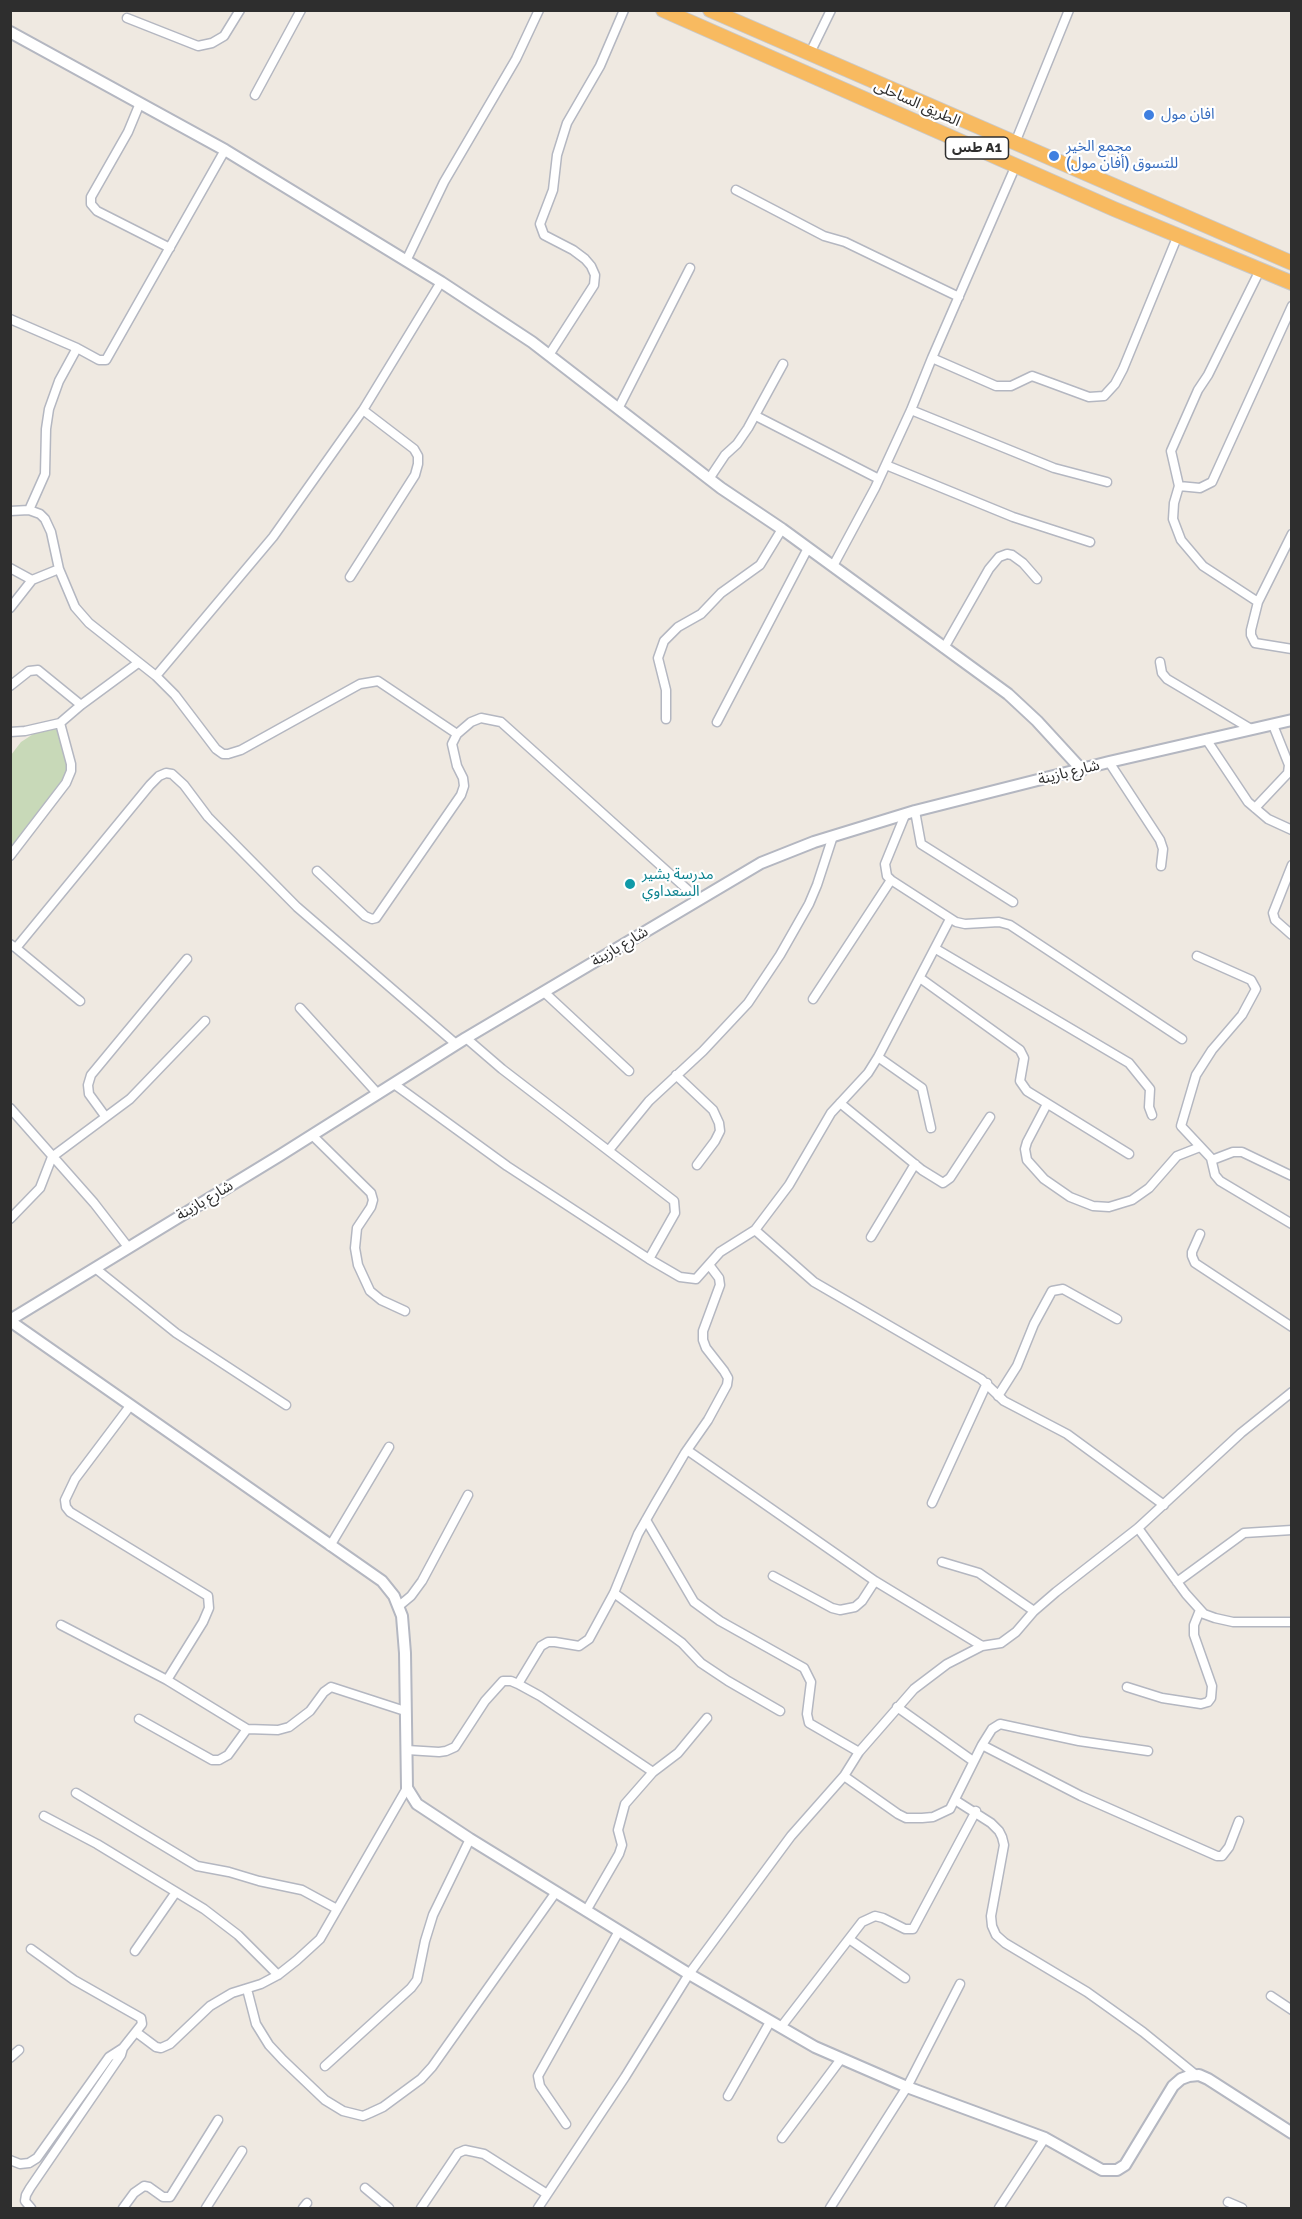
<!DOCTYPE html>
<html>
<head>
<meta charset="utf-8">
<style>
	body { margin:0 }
	#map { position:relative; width:1302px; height:2219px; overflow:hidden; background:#efe9e1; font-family:Signika,sans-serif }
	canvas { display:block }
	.frame { position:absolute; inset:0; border:12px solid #2e2e2e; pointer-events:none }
</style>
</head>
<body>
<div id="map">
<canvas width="1302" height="2219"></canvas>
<div class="frame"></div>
</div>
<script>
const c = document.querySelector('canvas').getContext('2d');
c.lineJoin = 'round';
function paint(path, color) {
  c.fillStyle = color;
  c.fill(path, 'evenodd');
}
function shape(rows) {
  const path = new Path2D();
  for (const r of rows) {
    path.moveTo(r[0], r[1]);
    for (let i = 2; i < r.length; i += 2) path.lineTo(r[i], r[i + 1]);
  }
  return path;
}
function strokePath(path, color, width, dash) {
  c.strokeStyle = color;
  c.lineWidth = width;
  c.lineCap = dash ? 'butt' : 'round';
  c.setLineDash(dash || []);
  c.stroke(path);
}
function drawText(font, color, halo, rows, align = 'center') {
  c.font = font + ' Signika,"Noto Sans Arabic",sans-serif';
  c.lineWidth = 4.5;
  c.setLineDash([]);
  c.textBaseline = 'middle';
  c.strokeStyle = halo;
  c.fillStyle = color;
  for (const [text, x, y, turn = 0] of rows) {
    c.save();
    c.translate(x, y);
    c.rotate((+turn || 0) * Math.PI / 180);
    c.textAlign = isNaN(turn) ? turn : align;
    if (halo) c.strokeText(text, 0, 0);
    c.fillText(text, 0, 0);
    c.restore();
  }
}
paint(shape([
	[53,728,64,730,69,773,26,827,11,853,11,755,21,742,41,729]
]), '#c8d9b8');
const minor = shape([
	[127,18,198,46,212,43,224,36,240,10],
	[810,53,831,10],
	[255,95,301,10],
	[140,103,128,132,91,197,91,204,97,211,170,248],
	[1015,143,1069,10],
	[736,190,824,236,845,242,959,297],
	[406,261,444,182,516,59,539,10],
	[10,319,77,348,99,360,106,360,225,150],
	[549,355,594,285,595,275,591,266,585,259,573,250,544,235,540,224,553,190,557,155,567,123,600,66,624,10],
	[932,358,996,386,1011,386,1032,376,1089,397,1104,396,1115,384,1123,369,1178,235],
	[618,409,690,268],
	[911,410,1054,468,1107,482],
	[756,416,879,479],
	[886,465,1013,517,1090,542],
	[709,479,725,455,737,444,748,428,783,364],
	[1179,486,1200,488,1212,482,1292,306],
	[29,510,45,474,46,429,49,409,59,381,77,348],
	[10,511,29,510,40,514,45,519,51,532,59,569,75,607,89,623,156,676,175,695,216,749,223,754,228,754,241,750,360,684,378,681,457,734,471,722,481,718,501,722,699,900],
	[1292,534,1258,602,1251,630,1251,635,1255,643,1292,649],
	[833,566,875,488,911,410,932,358,1016,165],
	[10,568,32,580],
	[350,577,415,475,418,464,418,456,414,449,363,410,441,282],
	[1258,602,1203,566,1181,540,1173,519,1174,503,1179,486,1171,451,1198,390,1208,375,1260,270],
	[10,608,32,580,59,569],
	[944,648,989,569,999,557,1007,554,1012,555,1023,563,1037,579],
	[1160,662,1162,673,1167,679,1251,729],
	[156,676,273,537,363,410],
	[10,686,29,671,38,670,81,705],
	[666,719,666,690,658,658,664,641,678,627,701,614,721,593,760,565,782,529],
	[717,722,808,548],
	[10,732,25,731,60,723],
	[1206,739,1248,802,1268,819,1292,830],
	[1109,762,1160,840,1163,849,1161,866],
	[1255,808,1288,773,1289,765,1273,725],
	[915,811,921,844,1013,902],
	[905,815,885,864,887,876,891,880,956,922,965,924,999,922,1010,925,1182,1039],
	[10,856,66,783,71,771,71,764,60,723,81,705,138,663],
	[1292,865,1273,913,1275,920,1292,935],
	[317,871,365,916,372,919,376,918,461,795,464,786,463,778,457,766,452,744,457,734],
	[10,944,16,948,150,785,159,776,166,773,172,774,184,785,208,817,297,907,456,1044],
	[16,948,80,1001],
	[936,949,1129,1063,1150,1089,1149,1107,1152,1115],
	[1197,956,1251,980,1256,989,1242,1015,1212,1050,1196,1075,1181,1126,1211,1158,1215,1175,1220,1181,1292,1224],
	[920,978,1020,1050,1024,1058,1020,1081,1027,1091,1129,1154],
	[544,992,629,1071],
	[813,999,891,880],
	[300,1008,378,1094],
	[466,1038,502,1069,674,1201,675,1213,649,1259],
	[878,1057,922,1088,931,1128],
	[676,1075,713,1110,719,1123,720,1131,715,1141,697,1165],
	[394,1084,507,1166,649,1259,680,1277,696,1279,720,1252,755,1230,789,1185,831,1113,868,1073,878,1057,950,919],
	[840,1103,922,1170,943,1183,950,1178,990,1117],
	[1047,1104,1027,1142,1025,1149,1027,1160,1044,1179,1070,1197,1093,1206,1109,1207,1132,1200,1149,1188,1177,1156,1200,1147],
	[10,1108,94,1203,128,1247],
	[105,1116,89,1094,88,1085,91,1075,187,959],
	[312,1135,371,1193,373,1200,371,1207,357,1228,355,1248,358,1265,370,1291,381,1300,405,1311],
	[609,1150,649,1101,703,1051,748,1003,780,955,809,904,817,885,833,836],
	[1212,1160,1233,1152,1242,1152,1292,1176],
	[10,1219,40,1188,52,1157,130,1099,205,1021],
	[755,1230,814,1282,981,1379,1004,1401,1067,1434,1164,1505],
	[1200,1234,1192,1252,1192,1256,1195,1263,1292,1327],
	[871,1237,915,1164],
	[95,1268,176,1333,286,1405],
	[998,1396,1017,1366,1034,1324,1052,1291,1063,1289,1117,1319],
	[130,1406,75,1479,65,1500,66,1507,70,1512,208,1596,209,1608,203,1622,167,1680],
	[687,1450,875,1581,982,1646],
	[932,1503,987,1383],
	[646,1520,694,1602,720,1621,804,1668,811,1682,807,1714,809,1723,859,1752],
	[1138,1528,1186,1594,1204,1614,1215,1618,1233,1622,1292,1622],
	[330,1546,389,1447],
	[942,1562,979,1573,1034,1611],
	[773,1576,832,1608,840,1610,855,1607,862,1601,875,1581],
	[1177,1582,1244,1533,1292,1530],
	[614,1593,682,1643,701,1663,728,1681,780,1711],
	[399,1606,411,1596,422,1581,468,1495],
	[61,1625,167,1680,247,1729,278,1730,289,1727,310,1711,324,1692,331,1687,405,1711],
	[518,1684,540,1696,653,1772,625,1804,618,1830,622,1845,619,1854,586,1911],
	[1127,1687,1162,1698,1201,1704,1208,1702,1211,1698,1212,1686,1194,1635,1194,1625,1200,1610],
	[897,1707,973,1761],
	[139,1719,212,1760,219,1760,228,1755,247,1729],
	[982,1745,1081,1796,1217,1856,1222,1856,1229,1847,1239,1821],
	[407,1750,439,1752,446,1751,455,1747,485,1701,503,1681,511,1681,518,1684,541,1646,548,1642,555,1642,579,1646,589,1639,614,1593,638,1534,655,1504,685,1453,708,1420,727,1385,728,1378,724,1371,706,1348,703,1340,703,1331,720,1285,719,1278,710,1266],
	[653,1772,678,1753,707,1718],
	[844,1776,898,1814,906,1818,922,1818,933,1817,950,1809,982,1745,992,1729,1000,1724,1079,1741,1148,1751],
	[76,1793,197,1866,229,1872,259,1881,302,1890,337,1909],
	[955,1800,991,1823,999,1831,1002,1837,1004,1845,991,1916,992,1926,996,1935,1005,1943,1087,1992,1143,2032,1196,2075],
	[44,1816,97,1844,204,1909,238,1935,278,1975],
	[849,1939,905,1978],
	[135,1951,176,1892],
	[247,1989,256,2024,269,2045,283,2060,325,2100,343,2111,363,2116,370,2113,383,2107,421,2079,432,2067,556,1892],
	[1271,1996,1292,2010],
	[781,2027,862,1922,875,1916,883,1918,905,1929,913,1929,976,1811],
	[136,2032,156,2047,161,2048,170,2044,210,2006,232,1993,261,1984,278,1975,297,1960,320,1939,407,1788],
	[10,2058,19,2050],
	[325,2066,411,1988,417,1980,425,1941,433,1915,470,1839],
	[728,2096,770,2022],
	[566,2124,540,2086,538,2076,619,1931],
	[782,2138,841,2059],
	[10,2160,20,2164,29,2163,37,2158,109,2057,123,2048],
	[365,2188,389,2208],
	[1228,2202,1242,2208],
	[31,2208,25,2201,26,2195,30,2188,121,2055,123,2048,142,2024,141,2018,74,1980,31,1949],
	[123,2208,134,2193,144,2186,149,2187,163,2197,170,2197,218,2120],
	[206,2208,242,2151],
	[303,2208,307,2203],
	[421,2208,458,2153,465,2150,484,2154,547,2194],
	[538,2208,625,2077,689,1974,791,1836,844,1776,859,1752,914,1689,947,1664,982,1646,1001,1643,1016,1632,1034,1611,1056,1592,1138,1528,1241,1433,1292,1392],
	[830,2208,907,2087,960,1984],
	[999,2208,1045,2138]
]);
const tertiary = shape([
	[10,32,225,150,441,282,532,342,721,488,782,529,1008,694,1037,721,1082,770],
	[10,1320,279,1156,466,1038,761,863,814,842,915,811,1109,762,1292,720],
	[10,1321,382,1581,394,1596,402,1616,405,1653,407,1788,417,1804,470,1839,689,1974,815,2047,907,2087,1045,2138,1102,2170,1117,2170,1125,2165,1173,2086,1181,2079,1189,2076,1199,2075,1208,2079,1292,2133]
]);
const trunk = shape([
	[663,10,1114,209,1292,283],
	[710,10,1292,263]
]);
strokePath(minor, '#b4b7c1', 11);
strokePath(tertiary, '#b4b7c1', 14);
strokePath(trunk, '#c9c9c9', 16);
strokePath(minor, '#fff', 8);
strokePath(tertiary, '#fff', 10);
strokePath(trunk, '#f8ba60', 14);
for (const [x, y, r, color] of [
	[1149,115,6,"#3f7fe0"],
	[1054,156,6,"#3f7fe0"],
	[630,884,6,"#0f9aa8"]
]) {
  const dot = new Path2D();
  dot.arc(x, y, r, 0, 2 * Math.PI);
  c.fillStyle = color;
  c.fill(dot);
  strokePath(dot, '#fff', 2);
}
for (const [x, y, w] of [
	[977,148,63]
]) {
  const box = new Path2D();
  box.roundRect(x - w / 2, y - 11, w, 22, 4.5);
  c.fillStyle = '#fff';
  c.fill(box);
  strokePath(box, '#2e2e2e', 1.5);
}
drawText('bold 14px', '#2e2e2e', null, [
	["طس A1",977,148]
]);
drawText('15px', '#2e2e2e', '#fff', [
	["الطريق الساحلى",917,104,24],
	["شارع بازينة",1069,773,-14],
	["شارع بازينة",620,947,-31],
	["شارع بازينة",205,1201,-31]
]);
drawText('15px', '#366cbe', '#fff', [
	["افان مول",1161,115],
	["مجمع الخير",1066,147],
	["للتسوق (أفان مول)",1066,164]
], 'left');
drawText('15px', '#0d838f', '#fff', [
	["مدرسة بشير",642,875],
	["السعداوي",642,892]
], 'left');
</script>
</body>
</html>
